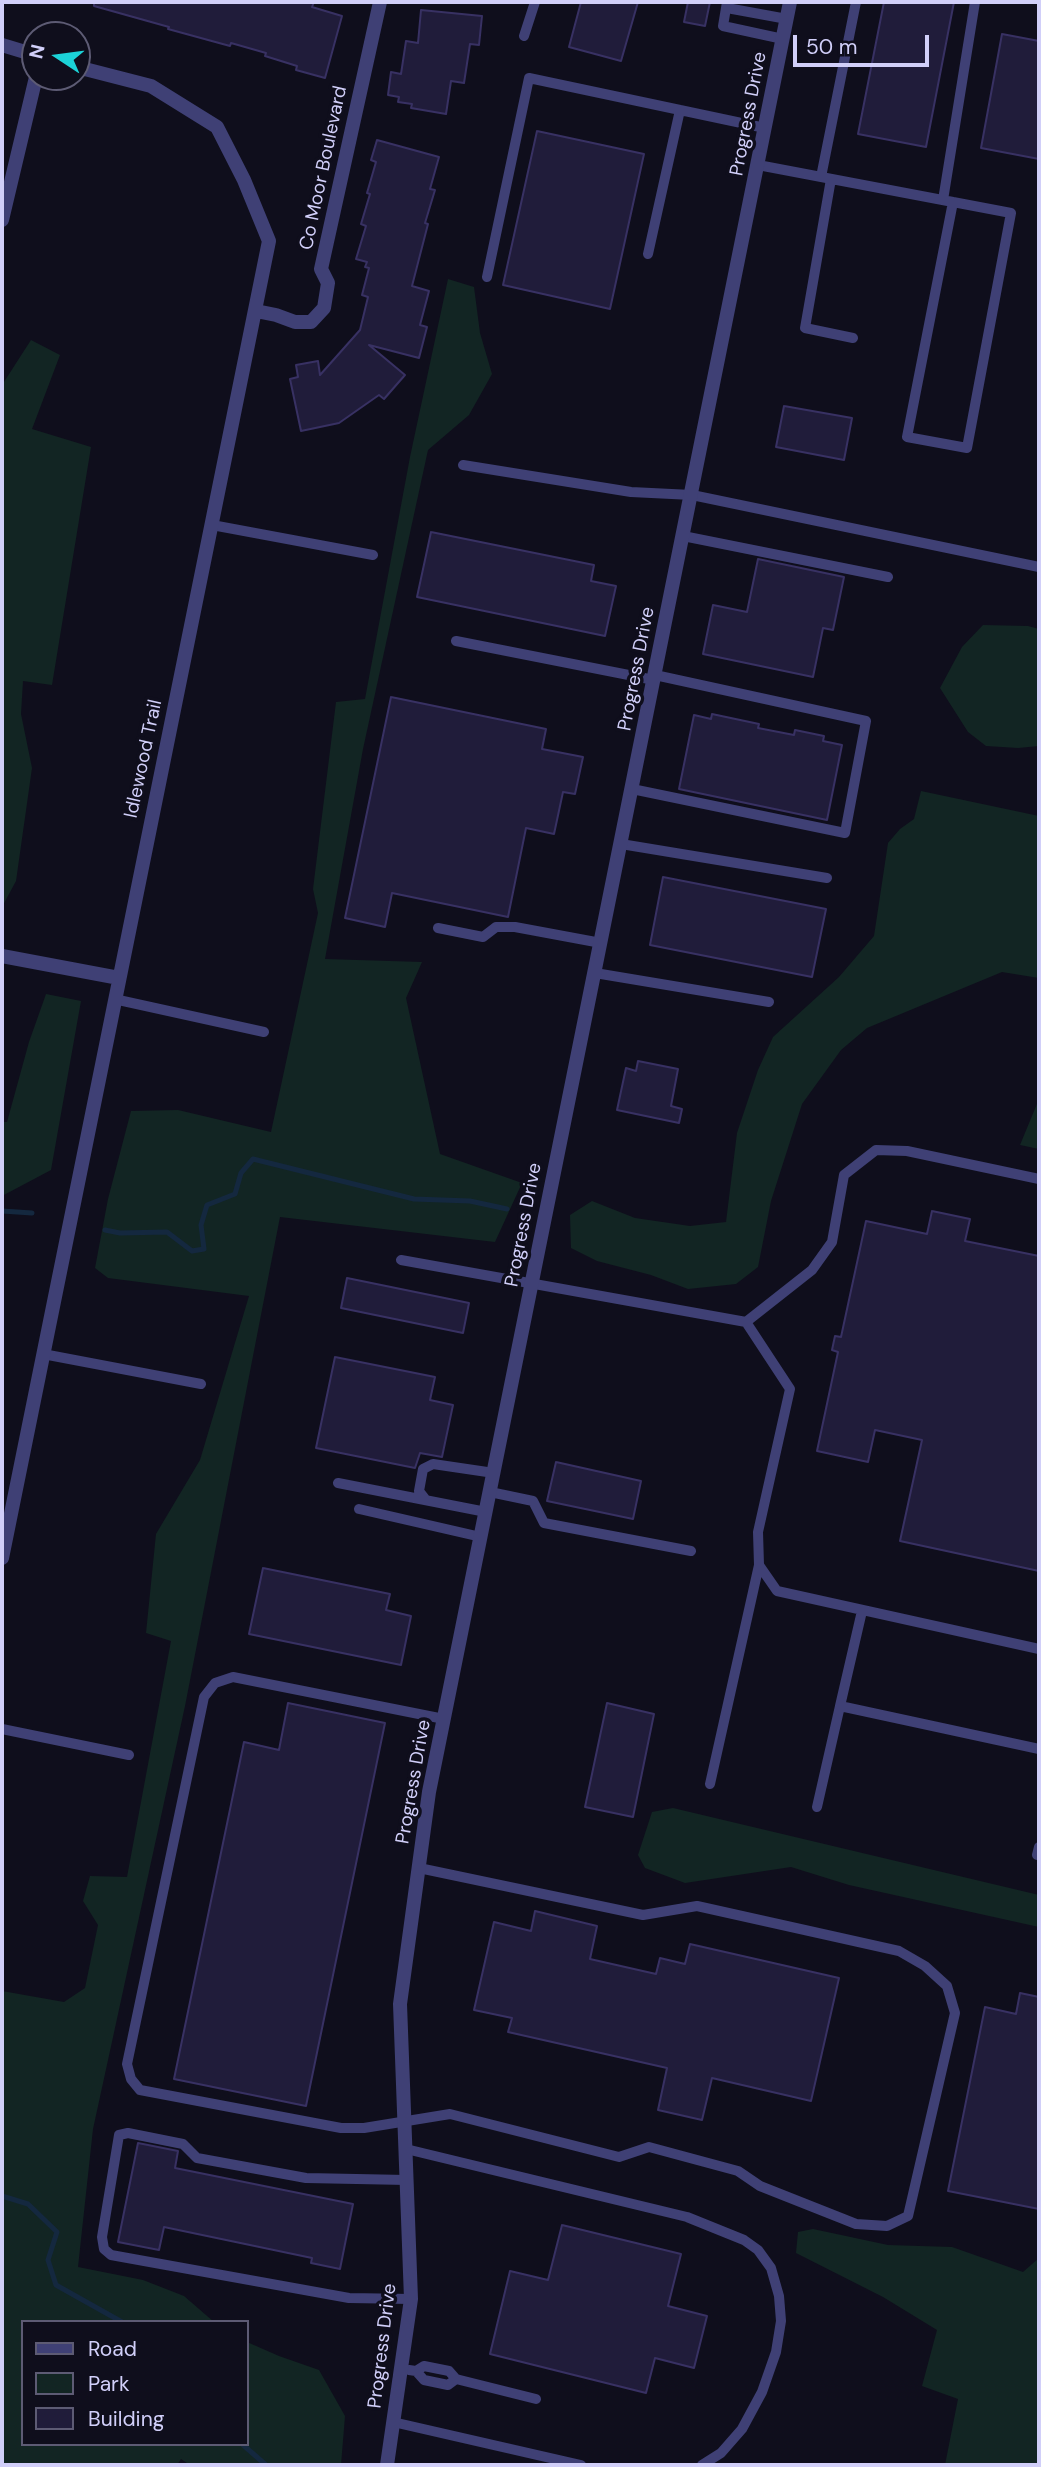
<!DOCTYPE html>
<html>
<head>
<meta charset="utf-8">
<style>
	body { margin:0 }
	#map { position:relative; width:1041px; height:2467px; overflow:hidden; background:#0f0e1c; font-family:"DM Sans",sans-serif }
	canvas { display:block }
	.frame { position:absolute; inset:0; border:4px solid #d1cff9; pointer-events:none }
	.legend { position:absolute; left:21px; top:2320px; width:228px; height:126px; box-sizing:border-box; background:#0f0e1c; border:2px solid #5d5b74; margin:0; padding:9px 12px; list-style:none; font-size:21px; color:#d1cff9 }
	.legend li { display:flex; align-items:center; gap:14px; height:35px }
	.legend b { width:35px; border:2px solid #5d5b74 }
	.north { position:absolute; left:21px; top:21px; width:70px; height:70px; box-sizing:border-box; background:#0f0e1c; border:2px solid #5d5b74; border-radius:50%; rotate:283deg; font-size:19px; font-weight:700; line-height:28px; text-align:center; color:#d1cff9 }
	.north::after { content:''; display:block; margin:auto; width:24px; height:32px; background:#1cd2d7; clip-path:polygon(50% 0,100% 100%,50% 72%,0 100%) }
	.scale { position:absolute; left:793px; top:35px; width:136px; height:32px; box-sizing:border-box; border:4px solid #d1cff9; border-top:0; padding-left:9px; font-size:21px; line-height:24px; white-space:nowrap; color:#d1cff9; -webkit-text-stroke:5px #0f0e1c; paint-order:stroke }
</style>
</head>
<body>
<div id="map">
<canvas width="1041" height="2467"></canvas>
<div class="frame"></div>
<ul class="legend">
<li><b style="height:9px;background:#3f4075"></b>Road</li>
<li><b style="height:19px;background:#122523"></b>Park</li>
<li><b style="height:19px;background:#201c3a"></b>Building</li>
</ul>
<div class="north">N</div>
<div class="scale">50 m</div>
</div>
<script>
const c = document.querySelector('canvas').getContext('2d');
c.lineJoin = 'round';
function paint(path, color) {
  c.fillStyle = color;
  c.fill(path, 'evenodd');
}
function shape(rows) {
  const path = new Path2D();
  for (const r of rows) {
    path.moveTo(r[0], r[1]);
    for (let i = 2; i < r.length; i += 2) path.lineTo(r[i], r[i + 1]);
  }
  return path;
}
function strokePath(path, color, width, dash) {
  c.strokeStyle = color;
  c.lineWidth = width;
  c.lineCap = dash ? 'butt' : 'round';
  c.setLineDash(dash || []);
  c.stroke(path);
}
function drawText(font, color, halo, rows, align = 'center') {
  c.font = font + ' "DM Sans",sans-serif';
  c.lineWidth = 7;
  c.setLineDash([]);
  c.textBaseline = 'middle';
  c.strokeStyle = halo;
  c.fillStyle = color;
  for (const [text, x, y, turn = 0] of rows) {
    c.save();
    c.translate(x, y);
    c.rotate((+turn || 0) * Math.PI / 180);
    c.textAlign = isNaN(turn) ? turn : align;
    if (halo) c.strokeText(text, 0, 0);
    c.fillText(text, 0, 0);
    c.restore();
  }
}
paint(shape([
	[448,279,474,287,480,333,492,374,469,415,428,450,363,749,325,959,422,962,406,998,440,1154,522,1183,495,1242,280,1217,185,1706,93,2129,78,2267,143,2280,184,2296,214,2322,23,2322,23,2444,247,2444,247,2342,279,2356,319,2370,345,2416,341,2465,190,2465,181,2459,177,2465,2,2465,2,1991,64,2002,85,1988,98,1925,83,1901,90,1876,127,1877,171,1641,146,1633,156,1534,200,1460,249,1296,108,1278,95,1268,108,1199,131,1111,178,1110,271,1132,318,913,313,889,336,702,365,699,410,457],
	[31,340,60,355,32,429,91,447,52,685,23,681,21,714,32,768,16,881,2,907,2,385],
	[983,625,1028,626,1039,629,1039,746,1018,748,986,746,968,732,940,688,962,647],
	[921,791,1039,816,1039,978,1002,972,867,1028,841,1050,802,1104,771,1201,758,1267,736,1284,688,1289,651,1275,597,1261,571,1248,570,1215,592,1201,635,1218,690,1226,726,1222,737,1133,758,1070,773,1037,839,977,874,936,888,843,900,829,914,819],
	[46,994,81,1001,51,1170,2,1196,2,1122,7,1122,29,1042],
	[1039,1099,1039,1149,1020,1145],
	[673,1808,1039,1895,1039,1927,849,1885,791,1867,685,1883,645,1868,638,1855,652,1812],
	[813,2229,888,2245,952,2247,1023,2272,1039,2258,1039,2465,945,2465,958,2399,922,2386,937,2330,883,2297,796,2253,798,2232]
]), '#122523');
strokePath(shape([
	[2,1211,32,1213],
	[105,1230,120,1233,167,1232,192,1251,204,1249,201,1225,207,1205,235,1194,241,1173,253,1159,414,1199,470,1201,507,1209],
	[2,2196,28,2204,57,2232,48,2260,56,2285,122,2322],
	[242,2444,266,2465]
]), '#14283f', 5);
const building = shape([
	[94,2,314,2,312,7,342,16,325,78,296,70,297,66,265,56,266,53,231,43,230,46,168,29,169,27,94,6,94,2],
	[581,2,638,2,621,61,569,47,581,2],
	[688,2,710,2,705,26,684,22,688,2],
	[884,2,954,2,926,147,858,134,884,2],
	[421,10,482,16,479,45,470,44,464,83,451,81,446,114,411,108,412,104,398,102,399,97,388,95,391,72,401,74,406,41,418,43,421,10],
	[1002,34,1039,41,1039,159,981,148,1002,34],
	[537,131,644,154,610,309,503,285,537,131],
	[377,140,439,157,430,189,435,190,425,223,428,224,412,286,429,291,420,325,427,327,419,358,369,345,405,375,384,399,379,395,339,423,301,431,290,379,298,377,296,365,318,361,320,375,360,330,368,297,362,295,369,268,365,267,367,262,356,259,366,226,361,224,370,194,367,193,376,162,371,160,377,140],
	[784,406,852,418,844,460,776,447,784,406],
	[431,532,594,565,591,581,616,586,605,636,417,597,431,532],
	[758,559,844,577,833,630,823,628,813,677,703,654,713,605,747,612,758,559],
	[391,697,546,729,542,749,583,757,575,794,563,792,554,834,526,828,508,917,392,893,385,927,345,918,391,697],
	[712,714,759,724,758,728,794,735,795,730,824,736,823,741,842,745,827,820,679,789,694,715,711,719,712,714],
	[663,877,826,909,812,977,650,945,663,877],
	[638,1061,678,1069,671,1106,682,1109,679,1123,617,1110,626,1068,636,1071,638,1061],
	[932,1211,970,1219,965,1241,1039,1256,1039,1571,900,1541,922,1440,875,1430,868,1462,817,1451,838,1352,832,1350,835,1336,841,1337,866,1221,927,1234,932,1211],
	[347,1278,469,1303,463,1333,341,1308,347,1278],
	[335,1357,435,1377,430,1400,453,1405,442,1457,420,1453,415,1468,316,1448,335,1357],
	[556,1462,641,1481,633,1519,547,1501,556,1462],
	[263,1568,390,1594,386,1610,411,1616,401,1665,249,1634,263,1568],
	[288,1703,385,1723,306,2106,174,2079,244,1742,279,1750,288,1703],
	[607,1703,654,1714,633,1817,585,1807,607,1703],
	[535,1911,597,1926,590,1959,656,1974,660,1958,685,1964,690,1944,839,1978,811,2101,712,2078,702,2120,658,2110,667,2068,508,2032,512,2018,474,2010,494,1922,531,1931,535,1911],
	[1020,1993,1039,1997,1039,2209,948,2191,985,2007,1016,2014,1020,1993],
	[138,2143,178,2151,175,2168,353,2204,340,2269,311,2263,312,2258,164,2227,159,2250,118,2242,138,2143],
	[562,2225,681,2254,668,2306,707,2316,694,2368,655,2358,646,2393,490,2354,510,2271,548,2280,562,2225]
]);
paint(building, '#201c3a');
strokePath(building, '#383163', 2);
strokePath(shape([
	[727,2,723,26,783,39],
	[727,8,787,19],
	[524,36,535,2],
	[758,165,953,202,1011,213,967,448,907,437,953,202],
	[821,177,856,2],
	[831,179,805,328,853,338],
	[943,200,975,2],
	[648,254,680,110],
	[487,277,529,78,765,128],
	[463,465,631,492,692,495,1039,567],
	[212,525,373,555],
	[683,536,888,577],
	[456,641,654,680],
	[632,789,845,833,866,721,655,675],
	[621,844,827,878],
	[438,928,483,937,496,927,515,927,601,943],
	[595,973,769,1002],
	[114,999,264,1032],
	[401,1260,746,1322,812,1270,832,1242,844,1175,876,1150,907,1151,1039,1179],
	[746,1322,790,1389,758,1532,759,1565,777,1591,1039,1649],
	[43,1354,201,1384],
	[338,1483,486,1512],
	[490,1492,533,1501,544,1523,691,1551],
	[426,1500,419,1491,423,1469,433,1464,494,1473],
	[359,1509,481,1537],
	[862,1611,840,1706,1039,1749],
	[2,1729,129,1755],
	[710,1784,759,1565],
	[817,1807,840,1706],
	[1037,1855,1039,1847],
	[419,1868,643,1915,697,1906,899,1951,925,1966,947,1986,955,2013,908,2216,887,2226,856,2224,760,2186,738,2171,649,2147,619,2157,450,2114,364,2128,341,2128,140,2090,131,2079,127,2064,204,1697,215,1683,233,1677,444,1719],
	[406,2149,687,2217,744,2240,758,2250,771,2268,779,2296,781,2321,776,2352,762,2392,742,2429,721,2453,702,2465],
	[407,2180,306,2178,197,2158,183,2144,128,2133,119,2135,102,2237,104,2249,111,2255,349,2298,411,2299],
	[409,2370,416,2371,424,2380,448,2385,456,2379],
	[416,2371,424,2366,449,2371,456,2379,536,2399],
	[393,2422,581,2465]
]), '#3f4075', 10);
strokePath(shape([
	[2,45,35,55],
	[2,220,36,77],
	[256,311,276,315,295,322,311,322,324,308,328,283,321,269,380,2],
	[2,956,119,978],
	[2,1558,269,241,244,180,217,127,151,86,77,67],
	[387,2465,411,2299,400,2004,429,1792,790,2]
]), '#3f4075', 14);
drawText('19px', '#d1cff9', '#0f0e1c', [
	["Progress Drive",749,114,-79],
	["Co Moor Boulevard",324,168,-78],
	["Progress Drive",637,669,-79],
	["Idlewood Trail",144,759,-78],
	["Progress Drive",524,1225,-79],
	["Progress Drive",414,1782,-80],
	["Progress Drive",383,2346,-83]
]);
</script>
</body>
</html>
